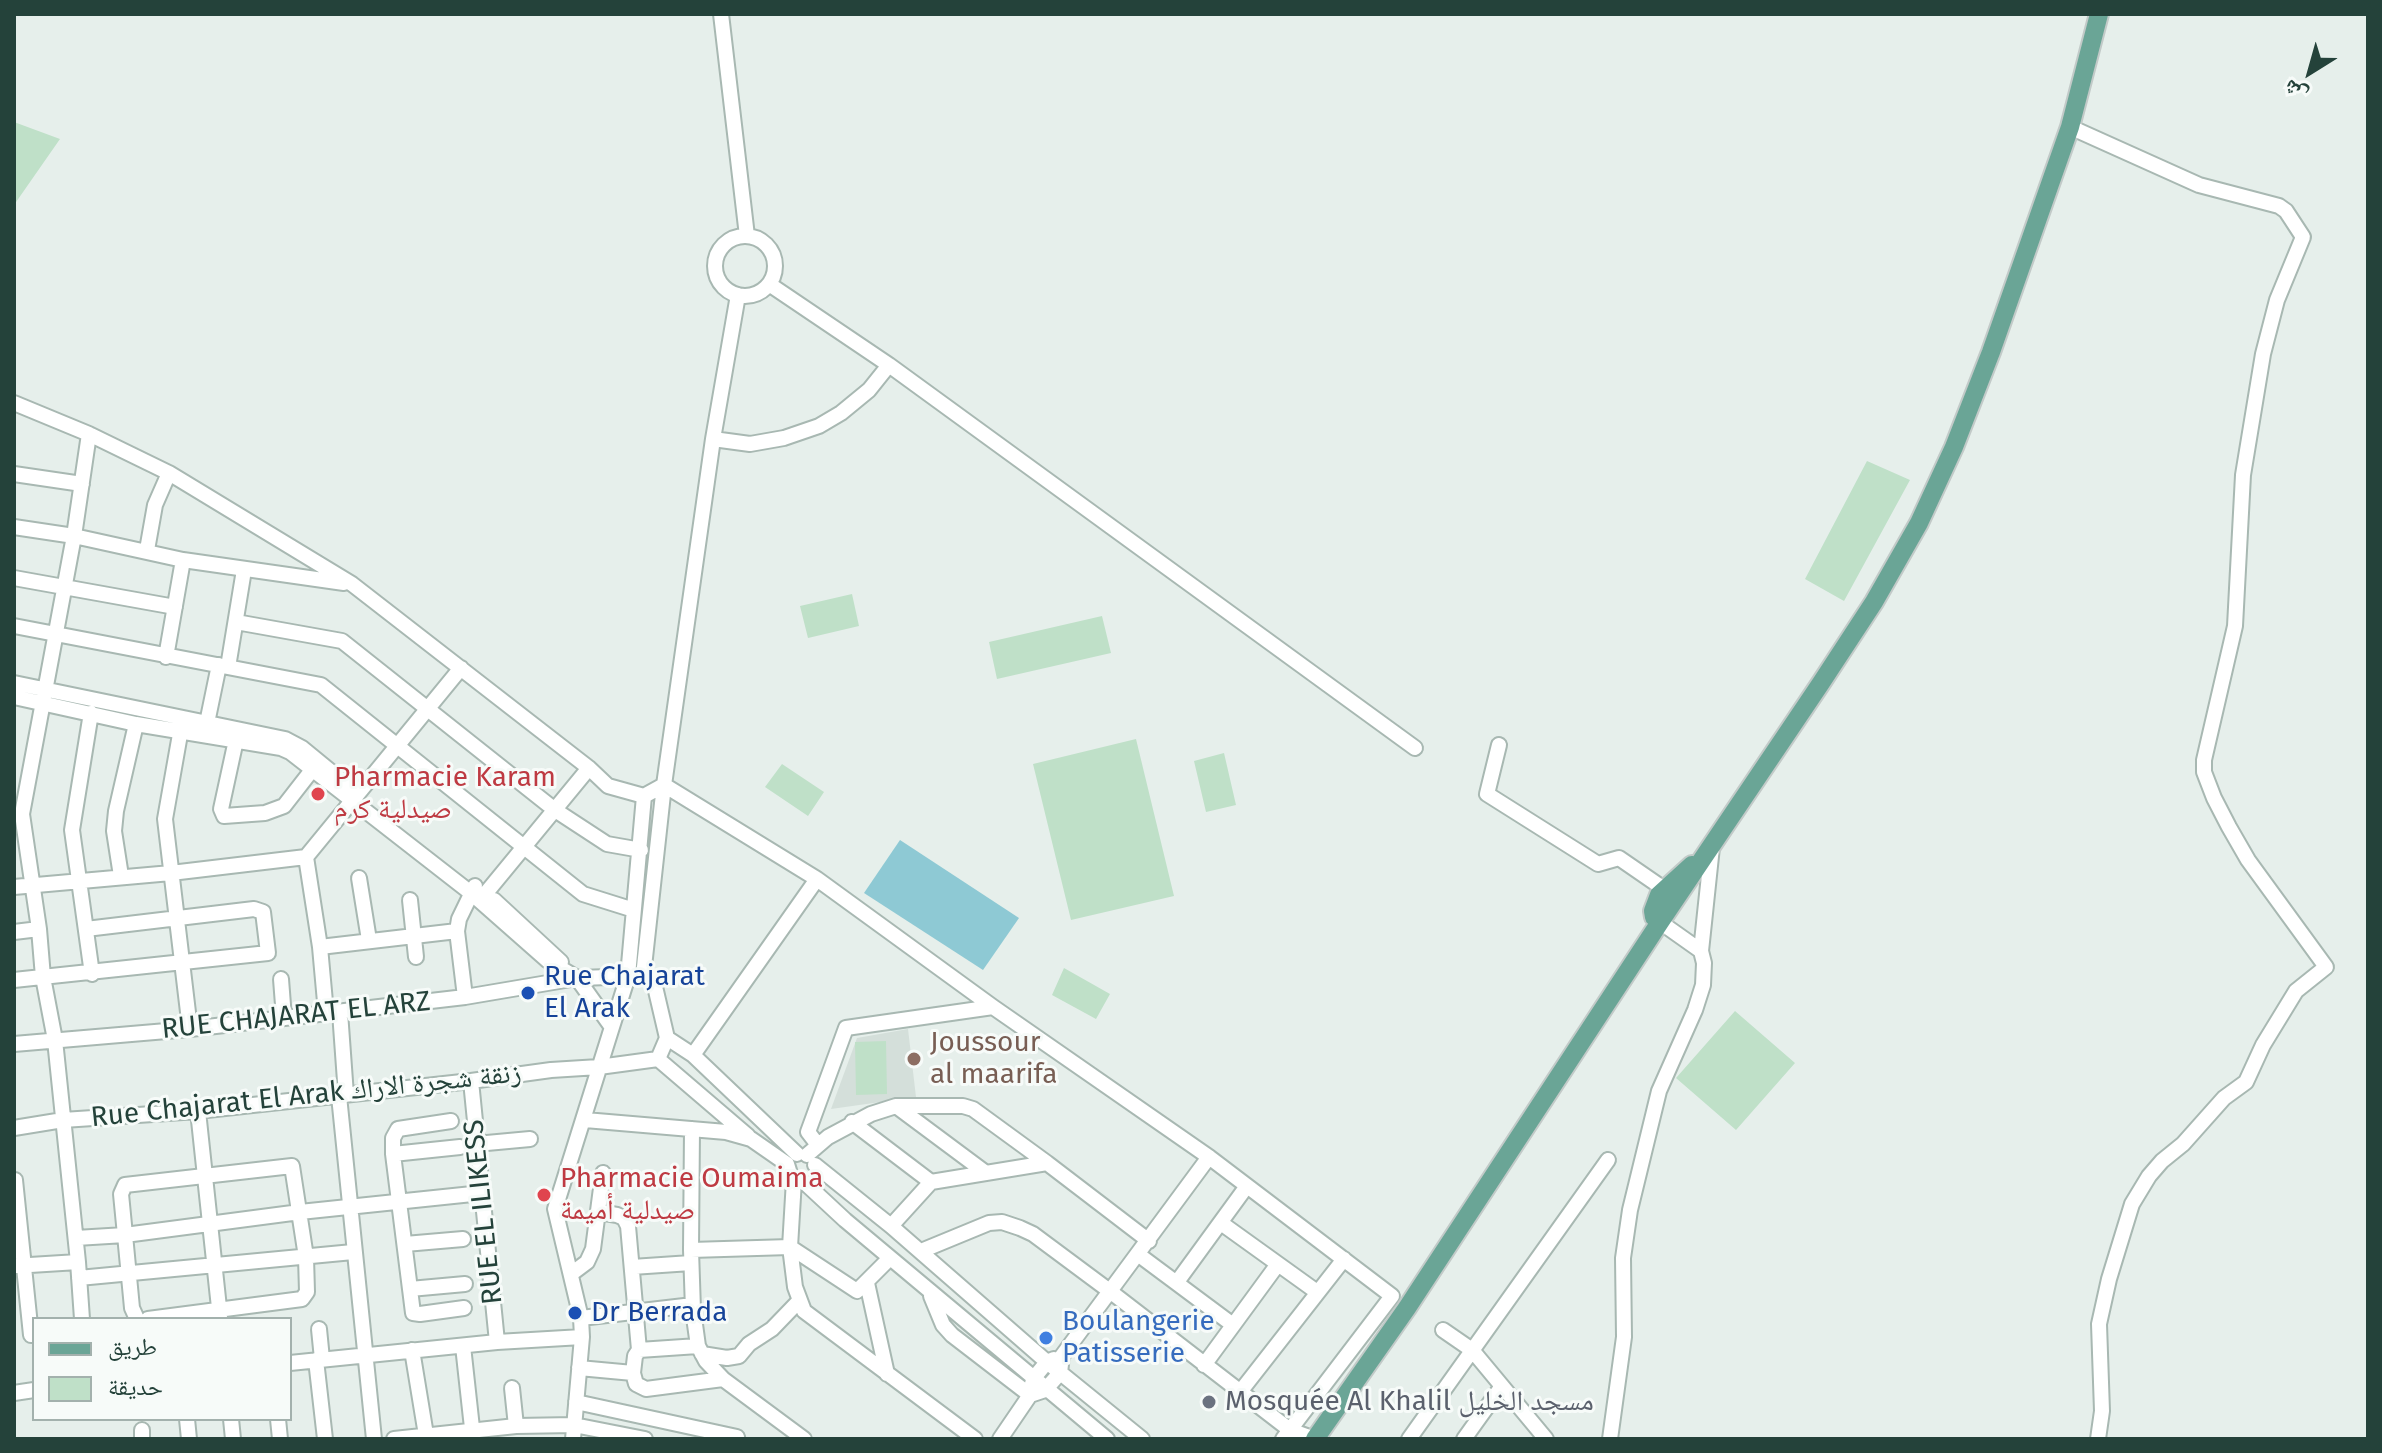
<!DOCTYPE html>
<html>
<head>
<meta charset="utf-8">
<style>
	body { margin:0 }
	#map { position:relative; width:2382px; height:1453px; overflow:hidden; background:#e6efeb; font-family:"Fira Sans","Noto Naskh Arabic",sans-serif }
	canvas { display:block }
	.frame { position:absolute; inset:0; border:16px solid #24423a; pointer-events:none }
	.legend { position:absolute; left:32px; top:1317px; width:260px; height:104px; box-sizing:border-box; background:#f7fbf9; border:2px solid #a3b1ad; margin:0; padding:10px 14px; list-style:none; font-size:24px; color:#24423a }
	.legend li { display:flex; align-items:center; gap:16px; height:40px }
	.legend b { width:40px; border:2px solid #a3b1ad }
	.north { position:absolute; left:2270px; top:32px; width:80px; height:80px; -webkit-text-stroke:6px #f7fbf9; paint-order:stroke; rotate:217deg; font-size:22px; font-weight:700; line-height:32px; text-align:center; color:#24423a }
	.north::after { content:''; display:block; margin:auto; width:28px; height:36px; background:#24423a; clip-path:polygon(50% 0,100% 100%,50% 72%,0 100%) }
</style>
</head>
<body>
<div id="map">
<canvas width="2382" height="1453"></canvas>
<div class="frame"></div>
<ul class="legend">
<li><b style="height:10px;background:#6aa596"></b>طريق</li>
<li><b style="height:22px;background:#bfe0c8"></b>حديقة</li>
</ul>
<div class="north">ش</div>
</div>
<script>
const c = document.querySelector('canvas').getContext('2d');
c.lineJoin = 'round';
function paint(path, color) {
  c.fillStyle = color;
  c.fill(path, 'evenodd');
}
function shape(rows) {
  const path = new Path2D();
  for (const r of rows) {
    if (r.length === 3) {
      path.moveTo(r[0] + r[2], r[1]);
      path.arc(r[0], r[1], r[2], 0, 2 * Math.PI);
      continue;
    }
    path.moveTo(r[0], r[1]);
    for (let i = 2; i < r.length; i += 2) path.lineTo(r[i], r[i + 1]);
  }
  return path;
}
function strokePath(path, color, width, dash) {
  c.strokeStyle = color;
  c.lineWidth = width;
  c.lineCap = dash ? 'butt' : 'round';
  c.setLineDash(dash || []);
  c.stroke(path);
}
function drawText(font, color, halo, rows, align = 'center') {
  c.font = font + ' "Fira Sans","Noto Naskh Arabic",sans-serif';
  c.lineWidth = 6;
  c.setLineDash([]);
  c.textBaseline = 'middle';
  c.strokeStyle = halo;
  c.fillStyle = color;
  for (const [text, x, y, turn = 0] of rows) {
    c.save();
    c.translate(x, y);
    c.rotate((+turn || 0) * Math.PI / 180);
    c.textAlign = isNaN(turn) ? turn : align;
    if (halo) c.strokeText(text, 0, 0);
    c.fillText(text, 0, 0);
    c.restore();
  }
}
paint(shape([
	[908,1029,916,1097,831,1109,857,1038]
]), '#d4dfda');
paint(shape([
	[14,122,60,139,14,205],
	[1867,461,1910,480,1844,601,1805,579],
	[852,594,859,626,808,638,800,606],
	[1102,616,1111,653,997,679,989,642],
	[1136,739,1174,896,1071,920,1033,764],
	[1224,753,1236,805,1206,812,1194,761],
	[782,764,824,792,808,816,765,787],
	[1064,968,1110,994,1096,1019,1052,995],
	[1735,1011,1795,1063,1736,1130,1676,1078],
	[886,1041,887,1094,856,1095,855,1042]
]), '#bfe0c8');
paint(shape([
	[900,840,1019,918,983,970,864,893]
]), '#8ec9d4');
const minor = shape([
	[721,14,747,236],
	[2070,127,2199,185,2279,206,2286,211,2303,237,2277,300,2263,354,2243,475,2235,626,2204,760,2204,772,2214,798,2229,827,2248,860,2326,967,2296,991,2263,1045,2246,1082,2224,1098,2183,1144,2162,1161,2149,1176,2132,1204,2109,1279,2099,1324,2102,1411,2098,1439],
	[745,266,30],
	[769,284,889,365,1415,748],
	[14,403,89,434,169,473,352,584,589,768,608,786,644,796],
	[713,439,750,444,784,438,819,426,841,413,869,390,889,365],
	[14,474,82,484],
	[14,527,74,536,183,560,344,583],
	[147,550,155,505,169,473],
	[14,578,175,607],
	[236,622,342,641,555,810,607,844,641,850],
	[14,626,321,685,583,894,634,910],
	[166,657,183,560],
	[228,667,244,570],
	[14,683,285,739,302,748,352,789],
	[14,697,136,724,281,748,290,752,471,893,547,960,577,978,611,1026],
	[91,713,72,830,92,974],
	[182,723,165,819,190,1029],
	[207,723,219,665],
	[236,740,221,809,224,816,265,813,284,806,312,770],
	[1499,745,1487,794,1598,864,1619,858,1664,889],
	[306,857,320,947,326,1013],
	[121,876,114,831,116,811,136,724],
	[359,878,369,940],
	[14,887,171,873,306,857,461,668],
	[486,893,589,768],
	[410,900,416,957],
	[494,900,561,962],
	[1660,922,1701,951],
	[14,932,39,929],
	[320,947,457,931],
	[643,976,664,785,713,439,738,295],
	[281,979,284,1018],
	[14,980,268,953,263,912,254,909,86,929],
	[465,997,457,931,459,919,475,886],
	[340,1012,346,1095],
	[14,1044,190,1029,465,997,577,978,643,976,653,978,667,1038,693,1055,797,1154],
	[693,1055,817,879],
	[658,1059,748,1136],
	[471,1081,497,1342],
	[339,1096,374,1439],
	[896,1106,986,1173],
	[198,1111,220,1317],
	[585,1120,726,1132,751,1139,787,1164,791,1177,803,1181,845,1220,1107,1439],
	[451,1121,398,1129,393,1138,393,1154,413,1313,420,1314,464,1308],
	[852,1122,931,1182],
	[14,1128,63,1120,198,1111,471,1081,551,1070,599,1067,658,1059,667,1038],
	[692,1129,691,1250,693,1310,698,1346,706,1361,723,1379,804,1439],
	[476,1144,530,1139],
	[818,1145,808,1132,846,1028,993,1007],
	[393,1154,460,1147],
	[807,1155,828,1137,871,1114,896,1106,963,1106,973,1109,1047,1163,1149,1241],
	[815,1165,891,1226,1047,1362,1142,1439],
	[15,1180,31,1335],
	[794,1180,790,1247,795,1287,804,1311,975,1439],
	[599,1212,617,1215,624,1218,628,1226,639,1350],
	[1221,1223,1317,1292],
	[891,1226,931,1182,1047,1163],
	[76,1238,125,1235,300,1212,482,1193],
	[405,1244,463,1239],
	[691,1250,790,1247,857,1291,890,1258],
	[921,1251,989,1223,1002,1222,1020,1228,1033,1234,1111,1292,1290,1430,1315,1439],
	[1139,1255,1233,1325],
	[14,1266,78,1262],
	[632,1267,691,1263],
	[571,1274,587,1262,593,1249,603,1173],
	[79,1278,353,1252],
	[1177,1282,1247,1186],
	[867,1283,887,1374],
	[410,1289,465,1284],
	[931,1296,943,1325,952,1335,1030,1395],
	[581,1318,693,1305],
	[82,1319,78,1262,55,1040,43,977,39,929,22,814,74,536,89,434],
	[137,1319,132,1308,125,1235,121,1194,125,1185,292,1166,306,1257,307,1292,302,1299,148,1319],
	[319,1329,322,1359],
	[1443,1330,1472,1350,1546,1439],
	[463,1346,473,1437],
	[412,1350,426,1435],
	[702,1354,727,1358,739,1356,749,1344,772,1329,799,1301],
	[316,1360,325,1439],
	[290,1363,497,1342,582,1337],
	[1204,1365,1278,1264],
	[579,1368,633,1373,636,1384,646,1389,723,1379],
	[633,1373,635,1356,639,1350,698,1346],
	[512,1388,516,1426],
	[1240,1392,1344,1259],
	[14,1393,34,1390],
	[1030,1395,1045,1390,1060,1373,1062,1356,1209,1157],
	[576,1402,737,1437],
	[187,1419,189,1439],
	[231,1419,233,1439],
	[278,1419,280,1439],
	[142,1430,142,1439],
	[394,1439,516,1426,574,1425,645,1439],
	[573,1439,582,1337,581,1318,555,1209,628,976,644,796,664,785,817,879,993,1007,1209,1157,1392,1296,1283,1439],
	[1000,1439,1030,1395,1033,1379,1047,1362,1054,1359],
	[1409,1439,1608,1160],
	[1464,1439,1502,1386],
	[1610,1439,1624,1337,1623,1258,1630,1210,1659,1091,1695,1010,1703,985,1704,963,1701,951,1712,847]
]);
const major = shape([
	[1660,922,1654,917,1653,911,1659,895,1692,865],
	[1315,1439,1407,1308,1660,922,1821,683,1874,602,1919,523,1954,447,1991,352,2070,127,2099,14]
]);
strokePath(minor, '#a8b8b2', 18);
strokePath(major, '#c2cac8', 22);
strokePath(minor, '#fff', 14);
strokePath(major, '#6aa596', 18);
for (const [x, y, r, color] of [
	[318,794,8,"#e0444e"],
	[528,993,8,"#1a4fb4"],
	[914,1059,8,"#8d6e63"],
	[544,1195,8,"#e0444e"],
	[575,1313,8,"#1a4fb4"],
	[1046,1338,8,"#3f7fe0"],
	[1209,1402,8,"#6b7280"]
]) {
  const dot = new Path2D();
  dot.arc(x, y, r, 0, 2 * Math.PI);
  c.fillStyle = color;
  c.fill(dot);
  strokePath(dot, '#f7fbf9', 3);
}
drawText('28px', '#be3a42', '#f7fbf9', [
	["Pharmacie Karam",334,778],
	["صيدلية كرم",334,810],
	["Pharmacie Oumaima",560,1179],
	["صيدلية أميمة",560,1211]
], 'left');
drawText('28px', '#164399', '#f7fbf9', [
	["Rue Chajarat",544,977],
	["El Arak",544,1009],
	["Dr Berrada",591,1313]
], 'left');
drawText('28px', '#24423a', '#f7fbf9', [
	["RUE CHAJARAT EL ARZ",296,1016,-6],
	["Rue Chajarat El Arak زنقة شجرة الاراك",306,1096,-6],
	["RUE EL ILIKESS",484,1212,-96]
]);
drawText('28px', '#785e54', '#f7fbf9', [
	["Joussour",930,1043],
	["al maarifa",930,1075]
], 'left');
drawText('28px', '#366cbe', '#f7fbf9', [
	["Boulangerie",1062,1322],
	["Patisserie",1062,1354]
], 'left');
drawText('28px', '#5b616d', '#f7fbf9', [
	["Mosquée Al Khalil مسجد الخليل",1225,1402]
], 'left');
</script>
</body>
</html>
